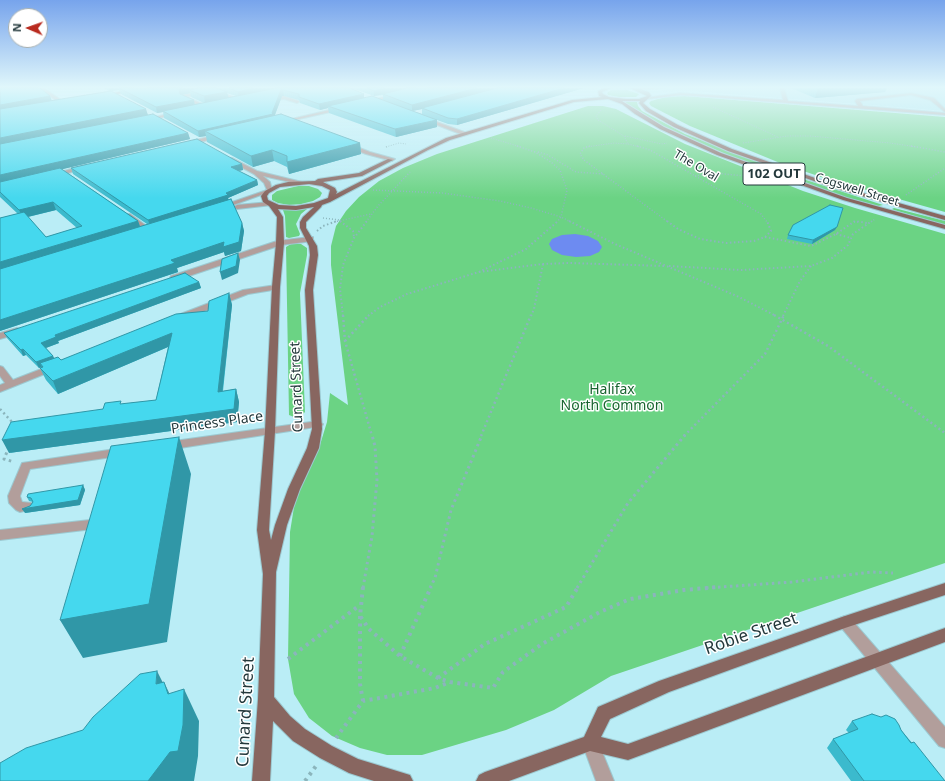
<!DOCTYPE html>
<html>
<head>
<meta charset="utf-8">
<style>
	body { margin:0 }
	#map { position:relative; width:945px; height:781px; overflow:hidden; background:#baedf6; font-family:"Noto Sans",sans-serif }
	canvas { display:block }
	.north { position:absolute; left:8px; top:8px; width:40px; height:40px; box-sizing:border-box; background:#fff; border:1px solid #a7b0b1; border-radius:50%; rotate:272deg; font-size:11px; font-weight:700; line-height:16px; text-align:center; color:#24393c }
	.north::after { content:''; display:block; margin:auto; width:14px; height:18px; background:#b92b1f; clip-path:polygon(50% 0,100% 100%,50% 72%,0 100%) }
</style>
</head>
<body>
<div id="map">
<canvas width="945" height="781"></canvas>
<div class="north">N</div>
</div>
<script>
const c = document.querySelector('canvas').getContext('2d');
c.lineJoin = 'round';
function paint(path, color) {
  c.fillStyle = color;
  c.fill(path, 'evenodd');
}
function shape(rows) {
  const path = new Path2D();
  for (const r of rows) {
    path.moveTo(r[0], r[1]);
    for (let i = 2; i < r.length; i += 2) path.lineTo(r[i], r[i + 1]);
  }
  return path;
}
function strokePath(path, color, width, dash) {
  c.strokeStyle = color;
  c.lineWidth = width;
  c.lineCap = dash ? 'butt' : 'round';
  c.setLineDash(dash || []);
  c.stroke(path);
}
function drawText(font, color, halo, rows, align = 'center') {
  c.font = font + ' "Noto Sans",sans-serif';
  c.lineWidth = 3;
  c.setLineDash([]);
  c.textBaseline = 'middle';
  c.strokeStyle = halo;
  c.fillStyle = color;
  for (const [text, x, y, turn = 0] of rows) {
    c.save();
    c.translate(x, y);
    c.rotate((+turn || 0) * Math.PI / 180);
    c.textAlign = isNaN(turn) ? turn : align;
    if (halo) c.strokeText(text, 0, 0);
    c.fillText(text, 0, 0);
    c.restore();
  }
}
paint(shape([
	[674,88,945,88,945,111,691,91,663,92,661,90]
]), '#a6e3ed');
paint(shape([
	[611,90,627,90,639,94,636,97,619,97,608,95,607,93],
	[685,96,945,117,945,212,824,178,780,163,690,126,651,106,649,103,651,101,665,97],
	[627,101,637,102,638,106,642,111,685,134,803,179,883,205,878,206,845,197,728,155,655,123,625,103],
	[588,106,603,106,616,109,685,144,803,191,855,208,945,234,945,563,611,676,554,710,506,730,422,755,387,755,360,748,332,736,309,718,294,694,288,659,290,532,294,507,301,484,319,448,327,422,330,393,348,405,331,265,331,246,336,226,346,211,359,197,379,181,403,168,437,154],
	[298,186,309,186,318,189,322,193,320,197,313,201,301,204,289,205,278,203,272,200,272,195,277,191],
	[894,208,945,221,945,225,894,210,892,209],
	[307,209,301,214,296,224,300,234,299,236,289,238,286,237,285,216,283,210],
	[291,244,301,244,307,248,307,255,300,293,305,412,301,416,294,417,289,415,286,247]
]), '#6bd384');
paint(shape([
	[575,234,588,236,598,241,602,247,599,252,590,256,576,257,562,255,552,250,549,244,552,239,562,235]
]), '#6d8bf1');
const minor = shape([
	[39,88,44,88,65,103,61,104,39,88],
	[418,88,426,88,367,103,365,102,418,88],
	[634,88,664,88,636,90,634,88],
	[780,88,784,88,788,101,858,106,855,101,857,99,911,93,934,98,945,109,945,112,930,100,911,95,860,101,863,106,945,113,945,115,698,96,680,95,647,99,645,98,680,93,783,100,780,88],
	[212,89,241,100,237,101,212,91,186,97,207,106,205,108,182,98,182,95,212,89],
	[272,92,299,101,299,102,297,103,284,99,265,102,265,100,279,98,270,94,272,92],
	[342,107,344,109,281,123,279,122,342,107],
	[176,112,178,114,145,121,143,120,176,112],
	[426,118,467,133,468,134,463,135,424,120,426,118],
	[219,134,221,135,221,137,188,145,185,143,219,134],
	[347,143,370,152,395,159,392,161,366,154,345,146,344,145,347,143],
	[228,158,232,158,257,171,302,182,299,184,263,176,270,182,272,191,222,209,218,209,218,207,267,190,264,183,254,174,228,160,228,158],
	[85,165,87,166,87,168,53,177,50,175,85,165],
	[270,202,272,203,272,205,237,209,234,207,237,205,270,202],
	[126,214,130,214,152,230,147,231,126,216,126,214],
	[310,237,313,237,313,241,281,245,177,280,174,280,170,278,171,276,277,241,310,237],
	[276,285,279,285,279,289,248,294,184,319,181,320,177,317,178,315,243,290,276,285],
	[17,328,20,329,21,331,20,333,0,339,0,333,17,328],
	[54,364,57,365,59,367,57,369,0,392,0,385,5,383,0,376,0,366,3,367,13,380,54,364],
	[318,421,323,424,322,426,167,450,163,449,161,446,163,443,167,442,318,421],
	[122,448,126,449,128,452,126,455,30,469,20,496,22,502,32,503,34,506,32,509,20,512,16,510,9,503,8,496,22,463,122,448],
	[100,514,104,516,106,519,104,522,93,529,0,540,0,530,90,520,100,514],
	[845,616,850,618,945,727,945,748,939,746,840,626,838,622,840,618,845,616],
	[590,735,596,737,614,781,596,781,582,743,584,737,590,735]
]);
const major = shape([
	[136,88,146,88,103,97,101,96,136,88],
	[604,88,611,88,602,92,603,94,609,97,626,99,639,99,647,96,630,88,637,88,649,92,651,96,643,103,650,109,678,125,732,149,838,186,945,216,945,220,834,188,728,151,674,127,646,111,639,103,640,101,622,101,664,127,721,153,847,198,945,225,945,229,843,200,717,155,660,129,635,114,622,104,608,99,574,102,450,140,428,150,330,202,322,205,321,207,306,222,306,228,317,246,318,255,313,290,322,429,319,448,300,489,287,525,276,572,274,697,290,716,305,729,332,746,358,759,410,775,413,781,374,781,349,773,320,758,293,741,273,721,270,781,252,781,258,699,263,574,257,530,265,431,272,287,276,243,277,217,269,206,263,202,261,196,265,191,276,185,288,182,315,181,318,179,359,173,388,159,393,160,362,176,323,182,335,188,337,192,336,194,446,138,572,100,602,97,599,96,598,91,604,88],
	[309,184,322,186,330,190,328,198,314,203,296,206,279,205,268,200,267,196,269,193,280,187,309,184],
	[314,207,303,217,300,222,300,228,309,246,310,255,305,290,312,429,307,448,288,489,275,525,271,540,269,530,275,431,280,287,284,243,283,217,278,209,296,210,314,207],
	[945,583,945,595,845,628,669,692,610,719,601,737,628,744,945,628,945,642,628,760,590,751,509,781,476,781,479,775,485,772,584,737,598,707,659,681,845,616,945,583]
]);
strokePath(minor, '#9cc9d1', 2);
strokePath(major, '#9cc9d1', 2);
strokePath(shape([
	[713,107,778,137],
	[601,110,596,116,598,120,624,136,628,144],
	[625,136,662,144,667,143],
	[491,138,521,147],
	[743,143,787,136,810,136,890,143,917,147],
	[386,147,399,143,406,144],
	[586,147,614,143,628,144,640,147]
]), '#8bb5bc', 1, [1, 1.5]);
strokePath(shape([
	[517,146,535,152,551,162,560,170,567,190,561,217,557,222],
	[590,146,584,148,580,154,584,160,668,222],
	[637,146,650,150,761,214,767,222],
	[911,146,945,152],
	[386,147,388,146],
	[538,152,548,155,576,172,603,174],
	[695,176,714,173,745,176],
	[373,190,442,193,500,201,531,208,561,217,571,222],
	[906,195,945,168],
	[323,218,339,220,341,222],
	[334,222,371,214],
	[366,222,378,206,410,172],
	[854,222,860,222],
	[871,222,875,219]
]), '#8bb5bc', 1.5, [1, 2]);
strokePath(shape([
	[340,221,353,231,354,237],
	[569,221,615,244,739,297,776,316],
	[667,221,678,229,700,239,726,243,754,241,765,237,771,231,767,221],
	[317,231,323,226,337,221],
	[836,234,851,238],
	[765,237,811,246,836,234,855,221,867,223],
	[669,266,741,270,811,266,832,258,848,245,853,234,872,221],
	[479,272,543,264,569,263,664,266],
	[343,316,340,289,343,265,354,238,367,221],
	[368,316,380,307,407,294,479,272,526,249,558,221],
	[531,316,534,309,543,264],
	[783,316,800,281,811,266]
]), '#8bb5bc', 2, [1.5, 2.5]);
strokePath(shape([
	[343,315,345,341,372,436],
	[774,315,828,346,945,433],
	[345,341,369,315],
	[0,409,13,423],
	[481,436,531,315],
	[684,436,765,354,784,315]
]), '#8bb5bc', 2.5, [2, 3]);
strokePath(shape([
	[9,447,4,459,14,462],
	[363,588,372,536,377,480,375,446,372,435],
	[430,588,435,578,451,510,482,435],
	[577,588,628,503,685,435],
	[706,588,792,582,872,572,893,573]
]), '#8bb5bc', 3, [2.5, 3.5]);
strokePath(shape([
	[363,587,360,616,369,629,400,656,438,678,450,682,493,688,503,672,542,644,600,612,630,599,684,590,719,587],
	[360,616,360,684,363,701],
	[400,656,431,587],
	[288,659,360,605],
	[438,678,485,644,566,607,578,587],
	[336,738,363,701,435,688,450,682],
	[305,781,316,766]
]), '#8bb5bc', 4, [3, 4.5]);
paint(minor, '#b29e9b');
paint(major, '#886660');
paint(shape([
	[0,88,50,96,52,101,109,91,104,88,350,88,364,98,383,100,383,95,374,96,352,88,584,88,457,125,448,124,437,120,437,127,396,137,329,113,328,108,320,110,300,103,299,100,284,96,282,96,275,115,360,143,361,154,289,174,287,167,274,161,253,167,207,142,206,136,199,137,164,118,163,112,157,113,121,94,119,90,112,91,148,115,188,133,190,139,62,169,138,221,140,227,147,224,73,174,71,168,242,164,243,170,239,171,257,180,258,185,228,198,229,200,242,223,244,231,241,251,225,256,224,252,177,268,178,272,0,331,0,218,18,214,0,197],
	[190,93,191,97,204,103,195,105,181,95],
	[227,93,236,96,228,98],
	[422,109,422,114,413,111],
	[56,210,77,228,46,237,28,217],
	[791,88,887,88,885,92,815,98],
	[835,230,812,244,787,239,788,235],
	[199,282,201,288,58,341,59,343,46,348,53,356,54,358,61,360,208,311,229,293,232,305,223,391,236,389,239,402,237,422,9,453,103,409,122,404,156,400,168,347,58,394,46,380,40,368,42,368,42,367,39,368,26,355,23,356,7,338,4,333],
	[83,485,85,490,80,505,25,513,33,502,29,501,27,497],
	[852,721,901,730,945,781,851,781,827,748,833,739,849,733,846,730]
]), '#3bbacd');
paint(shape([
	[109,88,126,88,119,88,119,90,109,91],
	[183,88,209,88,189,90,190,93,181,95,180,94,179,89],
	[253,88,282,88,239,97,238,92],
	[384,88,410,88,374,96,374,91],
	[477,88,499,88,422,108,422,109,412,111,412,105],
	[564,88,584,88,457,125,457,119],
	[818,88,887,88,885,92,815,98],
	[281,90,283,90,284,96,282,96,274,117,205,131,206,136,199,137,198,131,272,113],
	[227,92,229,99,205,103,204,96],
	[364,94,364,100,328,106,328,108,320,110,319,104],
	[50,96,52,102,0,111,0,105],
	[194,100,195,106,163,111,163,112,157,113,156,107],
	[146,109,148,115,0,145,0,138],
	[437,120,437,127,396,137,395,129],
	[188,133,190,139,0,184,0,175],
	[360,143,361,154,289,174,287,162],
	[272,150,274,161,253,167,251,156],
	[242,164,243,170,232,172,231,167],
	[257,180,258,185,228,198,229,201,150,226,148,220,226,193],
	[53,202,56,210,23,218,19,210],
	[138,221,141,229,0,272,0,262],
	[242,223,244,231,241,251,225,256,224,252,177,268,178,272,0,331,0,320,171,260],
	[837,227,835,230,812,244,813,240],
	[238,253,240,260,238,273,222,280,220,272],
	[199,282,201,288,58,341,59,343,43,349,41,343,55,335],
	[229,293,232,305,221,404,218,392],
	[172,333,175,344,58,394,53,381],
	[23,349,26,355,23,356,21,350],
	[53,356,56,362,40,363,42,367,39,368,36,362],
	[236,389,239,402,237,422,9,453,2,440],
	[179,437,191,474,167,642,83,658,60,620],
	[83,485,85,490,80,505,25,513,22,509],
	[157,671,173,703,156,684],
	[164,682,179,714,184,689,199,721,198,756,194,781,148,781,168,694]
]), '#3097a7');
const building = shape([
	[0,88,40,88,50,96,0,105,0,88],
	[119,88,183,88,179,89,180,94,194,100,156,107,119,88],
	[198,88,217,88,227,92,204,96,189,90,198,88],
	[229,88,253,88,238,92,229,88],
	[276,88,350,88,364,94,319,104,299,97,299,94,283,90,281,90,272,113,273,114,198,131,163,111,276,88],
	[367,88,384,88,374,91,367,88],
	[407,88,477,88,412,105,383,94,407,88],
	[497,88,564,88,457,119,448,118,422,108,497,88],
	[111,91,146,109,0,138,0,109,111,91],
	[372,96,437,120,395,129,328,106,372,96],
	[153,114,188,133,0,175,0,144,153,114],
	[281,114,360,143,287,162,287,156,272,150,251,156,205,131,281,114],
	[197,139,242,164,231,167,257,180,226,193,228,195,148,220,71,168,197,139],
	[60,168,138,221,0,262,0,218,24,212,46,237,82,226,53,202,19,210,0,192,0,182,60,168],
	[231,199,242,223,239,242,223,247,224,242,171,260,175,263,0,320,0,269,231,199],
	[830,205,843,208,837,227,813,240,788,235,793,225,830,205],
	[238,253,236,266,220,272,222,259,238,253],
	[185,273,199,282,55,335,56,337,41,343,53,356,36,362,23,349,21,350,4,333,185,273],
	[229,293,218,392,236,389,234,409,2,440,11,422,103,409,105,403,121,401,120,404,156,400,172,333,53,381,40,368,43,367,40,363,58,357,61,360,176,314,208,311,209,301,229,293],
	[179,437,149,604,60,620,111,446,179,437],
	[83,485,78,500,22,509,30,506,33,502,31,498,27,497,28,494,83,485],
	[157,671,156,684,164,682,168,694,184,689,183,725,178,751,170,752,148,781,0,781,0,763,26,748,83,730,93,717,140,674,157,671],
	[872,714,881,717,886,715,895,719,899,725,901,730,911,743,914,742,945,781,864,781,833,739,858,729,852,721,872,714]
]);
paint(building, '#45d8ee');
strokePath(building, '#3097a7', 1);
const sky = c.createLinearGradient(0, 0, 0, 198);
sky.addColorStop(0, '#77a4ec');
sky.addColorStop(0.44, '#e0f7fb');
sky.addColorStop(1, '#e0f7fb00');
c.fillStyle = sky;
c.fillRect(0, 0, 945, 198);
drawText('12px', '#24393c', '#fff', [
	["The Oval",696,166,31],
	["Cogswell Street",857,190,17]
]);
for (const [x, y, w] of [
	[774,174,62]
]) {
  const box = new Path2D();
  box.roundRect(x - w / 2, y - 11, w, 22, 3);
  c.fillStyle = '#fff';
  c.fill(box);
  strokePath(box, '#24393c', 1);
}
drawText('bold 13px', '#24393c', null, [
	["102 OUT",774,174]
]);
drawText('14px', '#24393c', '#fff', [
	["Cunard Street",297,387,-92],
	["Princess Place",217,423,-8]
]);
drawText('14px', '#196530', '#fff', [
	["Halifax",612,390],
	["North Common",612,406]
]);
drawText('17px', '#24393c', '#fff', [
	["Robie Street",751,634,-19],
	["Cunard Street",246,712,-87]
]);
</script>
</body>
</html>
